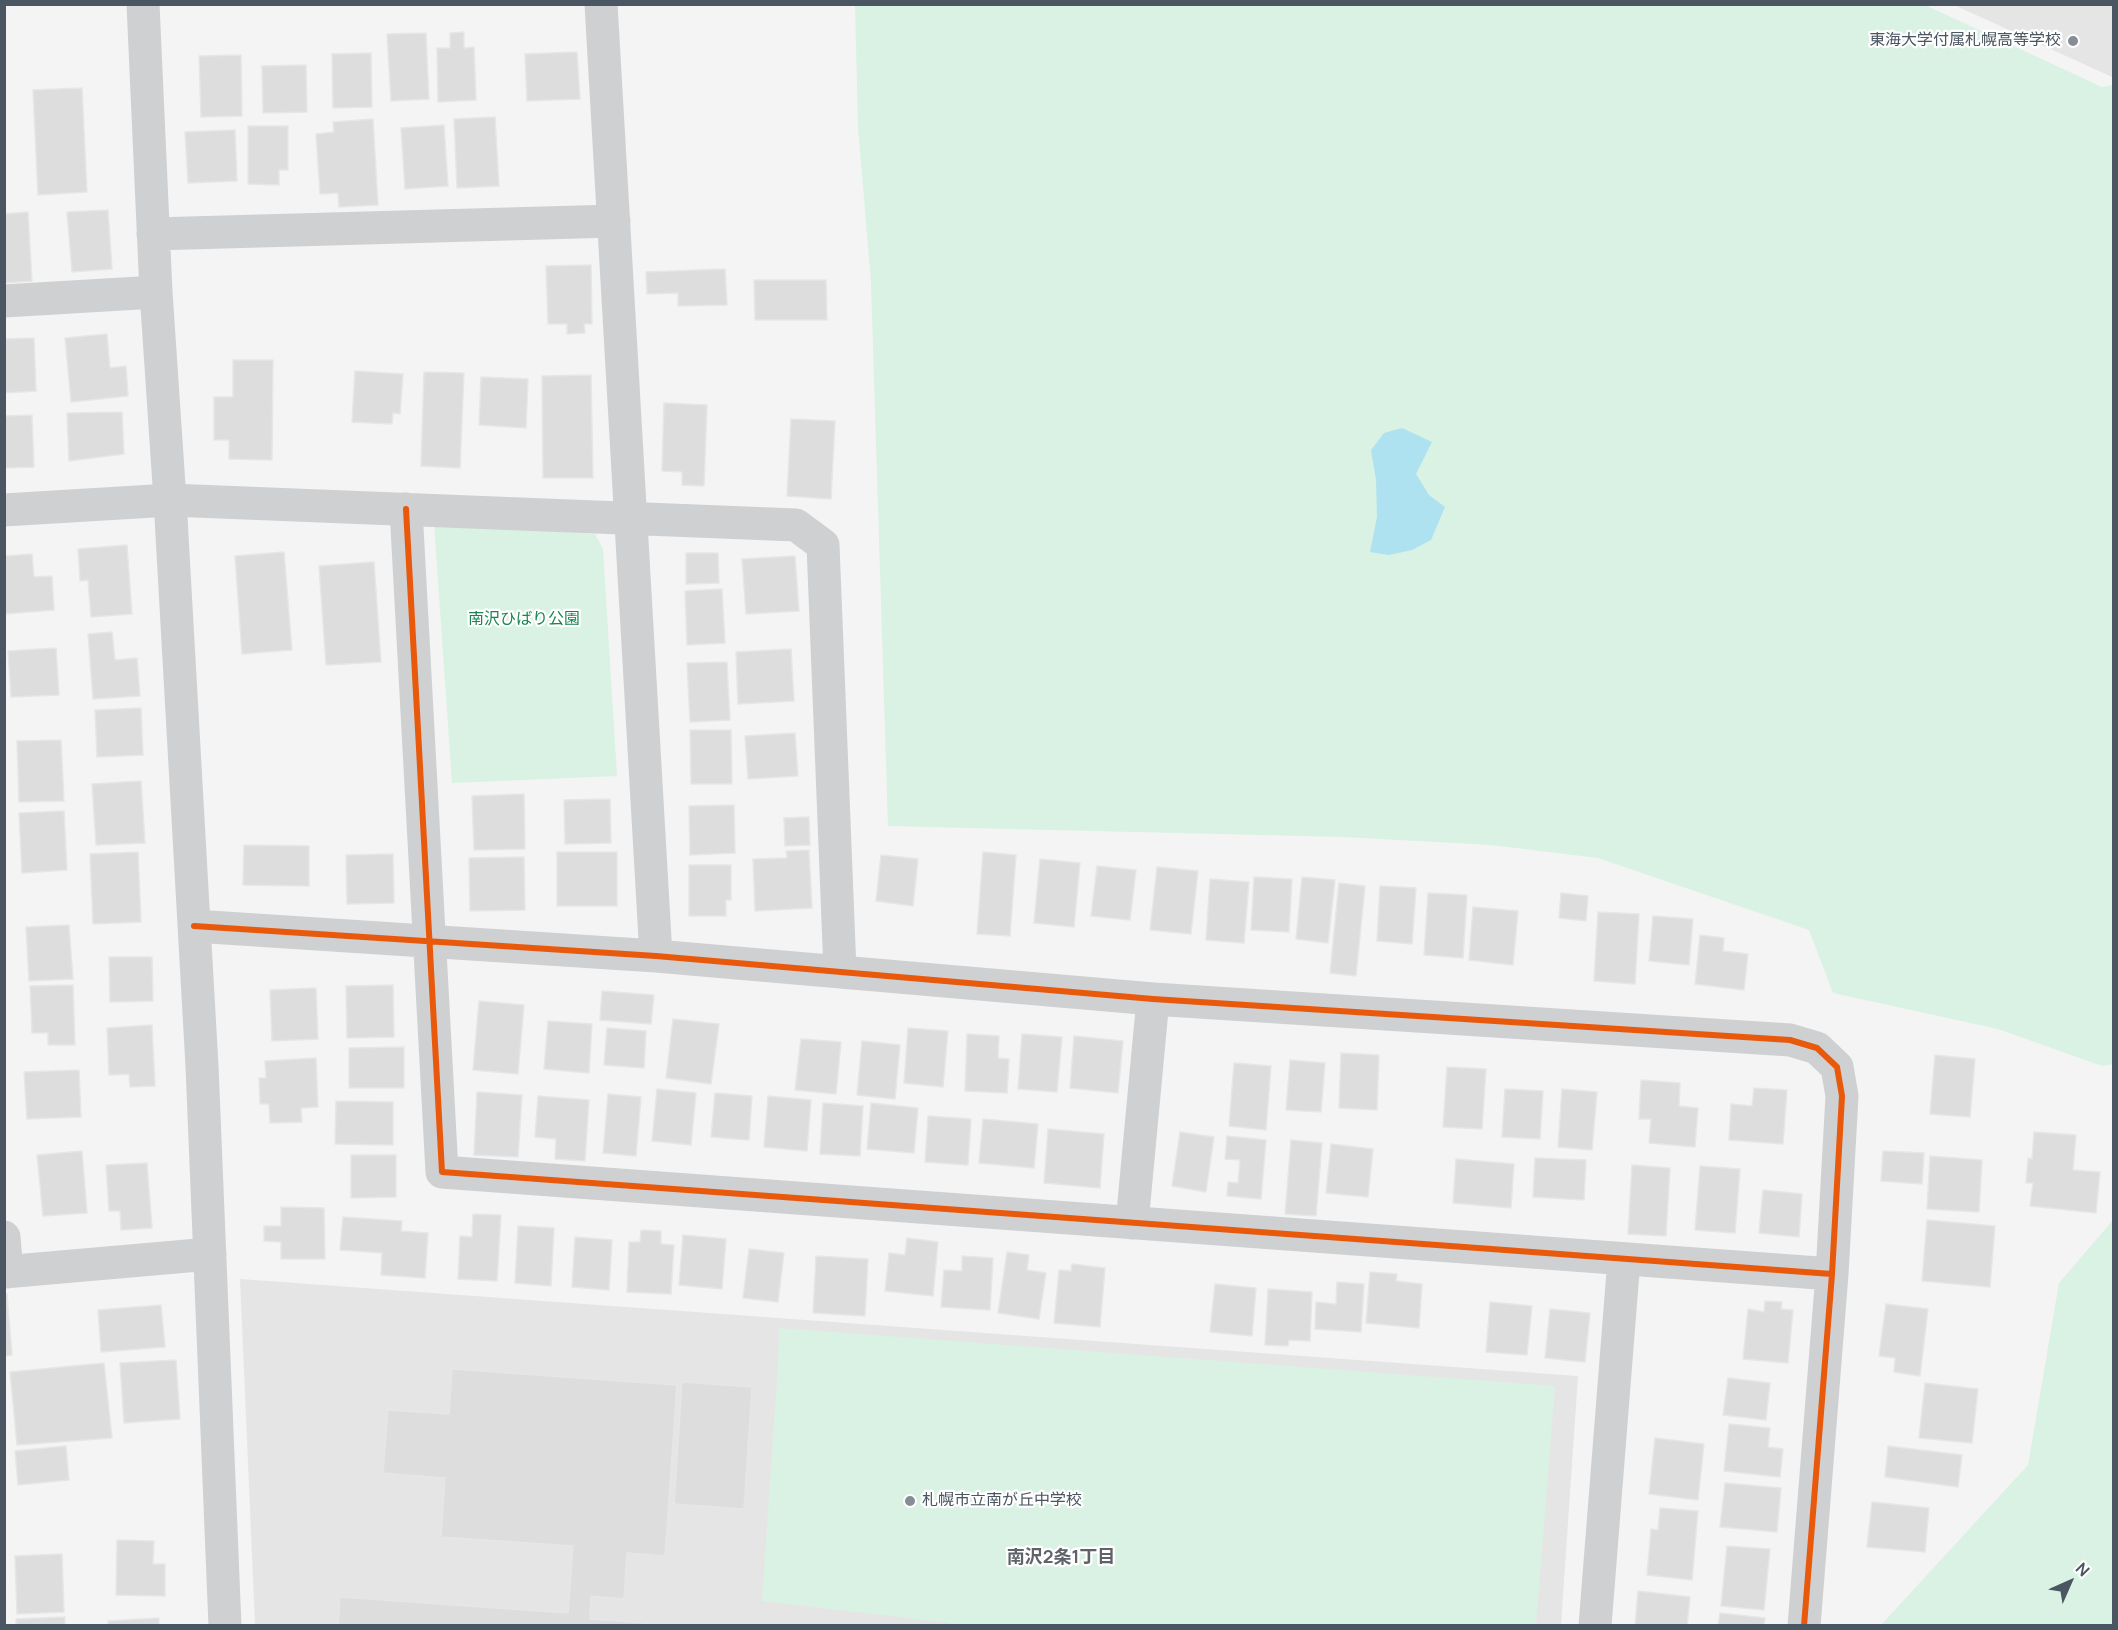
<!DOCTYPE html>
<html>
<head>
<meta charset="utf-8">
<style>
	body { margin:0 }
	#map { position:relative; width:2118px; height:1630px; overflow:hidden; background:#f4f4f4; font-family:Manrope,sans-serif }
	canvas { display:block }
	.frame { position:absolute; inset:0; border:6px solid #4a5661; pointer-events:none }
	.north { position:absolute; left:2040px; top:1552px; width:60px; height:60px; -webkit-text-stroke:4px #fff; paint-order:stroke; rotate:45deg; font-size:16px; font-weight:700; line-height:24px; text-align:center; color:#4a5661 }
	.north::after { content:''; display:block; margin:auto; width:21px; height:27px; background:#4a5661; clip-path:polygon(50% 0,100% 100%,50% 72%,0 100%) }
</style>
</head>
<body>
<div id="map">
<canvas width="2118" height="1630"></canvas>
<div class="frame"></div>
<div class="north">N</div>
</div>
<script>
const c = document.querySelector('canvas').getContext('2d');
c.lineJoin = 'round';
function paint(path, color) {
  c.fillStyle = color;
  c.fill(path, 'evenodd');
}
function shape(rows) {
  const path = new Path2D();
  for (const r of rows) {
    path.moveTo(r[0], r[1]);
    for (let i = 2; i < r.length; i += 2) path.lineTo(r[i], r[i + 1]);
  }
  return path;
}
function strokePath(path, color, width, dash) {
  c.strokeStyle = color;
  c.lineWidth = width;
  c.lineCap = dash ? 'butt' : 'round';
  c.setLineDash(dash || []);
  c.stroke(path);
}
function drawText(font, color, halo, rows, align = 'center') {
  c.font = font + ' Manrope,"Noto Sans JP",sans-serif';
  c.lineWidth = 4.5;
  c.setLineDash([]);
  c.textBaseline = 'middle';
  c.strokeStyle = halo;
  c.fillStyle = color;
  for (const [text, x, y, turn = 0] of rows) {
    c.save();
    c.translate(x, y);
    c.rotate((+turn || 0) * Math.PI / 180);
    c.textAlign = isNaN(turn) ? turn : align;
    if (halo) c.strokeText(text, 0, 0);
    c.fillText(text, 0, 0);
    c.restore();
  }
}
paint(shape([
	[1954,5,2113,5,2113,77,2112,77],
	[240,1279,1578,1376,1561,1625,255,1625]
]), '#e6e5e6');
paint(shape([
	[855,5,1925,5,2102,87,2113,85,2113,1064,2102,1066,1998,1029,1833,993,1809,930,1598,858,1491,845,1344,837,888,826,871,282,858,127],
	[434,523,595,534,603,549,617,776,452,783],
	[2113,1220,2113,1625,1881,1625,2028,1465,2059,1283],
	[779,1328,1555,1386,1536,1625,951,1626,950,1623,762,1601,778,1365]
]), '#d9f2e3');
paint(shape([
	[1402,428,1432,442,1416,474,1429,495,1445,507,1431,540,1412,550,1389,555,1370,552,1377,517,1376,480,1371,450,1384,433]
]), '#aee2f0');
const building = shape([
	[464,32,464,48,474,47,476,100,438,102,437,48,450,48,450,33,464,32],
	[426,33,429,99,391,101,387,34,426,33],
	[577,52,580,99,527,101,525,54,577,52],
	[371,53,372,107,333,108,332,54,371,53],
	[241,55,242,116,201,117,199,56,241,55],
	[306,65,307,112,263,113,262,66,306,65],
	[82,88,87,192,38,195,33,90,82,88],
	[495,117,499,186,457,188,454,119,495,117],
	[373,119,378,205,339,207,338,193,320,194,316,134,334,132,333,122,373,119],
	[444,125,448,186,405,189,401,128,444,125],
	[248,126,288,126,288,170,279,170,279,185,248,184,248,126],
	[235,130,237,181,188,183,185,132,235,130],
	[108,210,112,269,72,272,67,212,108,210],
	[28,212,32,281,4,283,4,214,28,212],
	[591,265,592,324,584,324,585,333,567,334,567,324,548,324,546,266,591,265],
	[725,269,727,305,678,306,678,293,647,294,646,272,725,269],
	[754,280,826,280,827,320,755,320,754,280],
	[107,334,110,368,126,366,128,396,71,402,65,338,107,334],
	[34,338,36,391,4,393,4,339,34,338],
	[233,360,273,360,272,460,229,459,229,440,214,440,214,397,233,397,233,360],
	[355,371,403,374,400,414,393,413,392,424,352,422,355,371],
	[424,372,464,373,460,468,421,466,424,372],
	[591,375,593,478,543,478,542,376,591,375],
	[481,377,528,379,526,428,479,425,481,377],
	[664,403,707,405,704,486,682,485,682,472,662,471,664,403],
	[122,412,124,454,69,461,67,413,122,412],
	[32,415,34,467,4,468,4,416,32,415],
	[791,419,835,421,831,499,787,496,791,419],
	[127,545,132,614,91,617,88,580,80,581,78,549,127,545],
	[284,552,292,650,242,654,235,556,284,552],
	[686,553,718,553,719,583,686,584,686,553],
	[32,554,34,577,52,576,54,610,4,614,4,556,32,554],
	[795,556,799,611,746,614,742,559,795,556],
	[374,562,381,662,326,665,319,566,374,562],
	[722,589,725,643,687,645,685,591,722,589],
	[112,632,115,660,137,658,140,696,93,699,88,634,112,632],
	[56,648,59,695,11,697,8,651,56,648],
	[791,649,794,701,738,704,736,652,791,649],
	[727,662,730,720,690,722,687,663,727,662],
	[141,708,143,755,97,757,95,710,141,708],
	[690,730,731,730,732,784,691,784,690,730],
	[795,733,798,776,748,779,745,736,795,733],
	[61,740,64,801,19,802,17,741,61,740],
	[141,781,145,843,96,845,92,784,141,781],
	[524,794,525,849,474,850,472,796,524,794],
	[610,799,611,843,565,844,564,800,610,799],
	[734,805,735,853,690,855,689,806,734,805],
	[64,811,67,870,22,873,19,813,64,811],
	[809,817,810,845,785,846,784,818,809,817],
	[244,845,309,846,309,886,243,885,244,845],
	[809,850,812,908,755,911,753,859,787,858,786,851,809,850],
	[138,852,141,922,93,924,90,854,138,852],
	[557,852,617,852,617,906,557,906,557,852],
	[983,852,1016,855,1010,936,977,934,983,852],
	[393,854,394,903,347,904,346,855,393,854],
	[881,855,918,859,913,906,876,901,881,855],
	[524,857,525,910,470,911,469,858,524,857],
	[1040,859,1080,863,1074,927,1034,923,1040,859],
	[689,865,731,865,731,900,726,900,726,916,689,916,689,865],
	[1097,866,1136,870,1130,920,1091,916,1097,866],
	[1157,867,1198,871,1191,934,1150,930,1157,867],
	[1254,877,1292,879,1289,932,1251,930,1254,877],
	[1302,877,1335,880,1328,943,1296,939,1302,877],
	[1210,879,1249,882,1244,943,1206,940,1210,879],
	[1339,883,1365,886,1356,976,1330,973,1339,883],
	[1380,886,1416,888,1412,944,1377,941,1380,886],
	[1428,893,1467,895,1463,958,1424,955,1428,893],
	[1561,893,1588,896,1586,921,1559,918,1561,893],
	[1473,907,1518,911,1513,965,1469,960,1473,907],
	[1598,912,1639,914,1635,984,1594,981,1598,912],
	[1653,916,1693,919,1689,965,1649,961,1653,916],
	[69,925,73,979,29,981,26,927,69,925],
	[1700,935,1724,938,1723,951,1748,954,1744,990,1695,984,1700,935],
	[109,957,152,957,153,1001,110,1002,109,957],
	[73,985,75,1045,48,1045,48,1033,32,1033,30,986,73,985],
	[393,985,394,1037,347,1038,346,986,393,985],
	[316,988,318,1039,272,1041,270,990,316,988],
	[602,991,654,995,651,1024,600,1020,602,991],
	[479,1001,524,1005,518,1074,473,1070,479,1001],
	[673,1019,719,1024,711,1084,666,1078,673,1019],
	[548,1021,592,1024,589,1073,544,1069,548,1021],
	[152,1025,155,1086,130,1087,129,1074,109,1075,107,1028,152,1025],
	[607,1028,646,1031,644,1068,604,1065,607,1028],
	[908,1028,948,1031,943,1087,904,1083,908,1028],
	[967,1034,999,1036,998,1058,1009,1059,1007,1093,965,1091,967,1034],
	[1022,1034,1062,1037,1057,1092,1018,1089,1022,1034],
	[1074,1036,1123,1041,1118,1093,1070,1088,1074,1036],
	[801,1039,841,1042,836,1094,795,1090,801,1039],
	[862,1041,900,1045,895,1099,857,1095,862,1041],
	[404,1047,404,1088,349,1088,349,1048,404,1047],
	[1341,1053,1379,1055,1377,1110,1339,1108,1341,1053],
	[1935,1055,1975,1059,1970,1117,1930,1114,1935,1055],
	[316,1058,318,1107,301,1108,302,1122,270,1123,269,1104,260,1104,259,1078,266,1078,265,1061,316,1058],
	[1290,1060,1325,1063,1321,1112,1286,1110,1290,1060],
	[1234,1063,1271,1066,1266,1130,1229,1126,1234,1063],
	[1447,1067,1486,1069,1482,1129,1443,1127,1447,1067],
	[79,1070,81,1117,27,1119,24,1072,79,1070],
	[1641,1080,1680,1083,1679,1106,1698,1108,1695,1147,1649,1143,1651,1119,1639,1119,1641,1080],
	[1754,1088,1787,1090,1783,1144,1729,1140,1731,1104,1752,1106,1754,1088],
	[657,1089,696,1093,691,1145,652,1141,657,1089],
	[1505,1089,1543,1091,1540,1139,1502,1137,1505,1089],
	[1562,1089,1597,1092,1592,1150,1558,1147,1562,1089],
	[477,1092,522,1095,518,1157,474,1155,477,1092],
	[715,1093,752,1096,749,1140,711,1137,715,1093],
	[608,1094,641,1097,636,1156,603,1153,608,1094],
	[538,1096,589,1100,585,1161,555,1159,556,1139,535,1137,538,1096],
	[768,1096,811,1100,807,1151,764,1147,768,1096],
	[336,1101,393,1102,393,1145,335,1144,336,1101],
	[823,1103,863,1106,860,1156,820,1154,823,1103],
	[871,1103,918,1108,914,1153,867,1149,871,1103],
	[928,1116,971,1119,968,1165,925,1162,928,1116],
	[983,1119,1038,1124,1034,1168,979,1163,983,1119],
	[1048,1129,1104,1134,1100,1188,1044,1183,1048,1129],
	[1180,1132,1214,1137,1206,1192,1172,1186,1180,1132],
	[2034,1132,2076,1135,2073,1170,2100,1172,2096,1213,2030,1206,2033,1183,2026,1183,2028,1158,2032,1159,2034,1132],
	[1227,1136,1266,1140,1261,1199,1227,1196,1228,1182,1238,1183,1240,1160,1225,1159,1227,1136],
	[1291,1140,1322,1143,1316,1216,1285,1214,1291,1140],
	[1331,1144,1373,1149,1368,1197,1326,1193,1331,1144],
	[82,1151,87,1213,43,1216,37,1155,82,1151],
	[1883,1151,1924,1153,1922,1184,1881,1181,1883,1151],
	[351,1155,396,1155,396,1197,351,1198,351,1155],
	[1930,1156,1982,1160,1979,1212,1927,1209,1930,1156],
	[1535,1158,1586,1160,1584,1200,1533,1197,1535,1158],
	[1456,1159,1514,1164,1511,1208,1453,1203,1456,1159],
	[147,1163,152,1228,121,1230,120,1211,109,1211,106,1165,147,1163],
	[1632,1165,1670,1168,1666,1236,1628,1234,1632,1165],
	[1700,1166,1740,1169,1735,1233,1695,1230,1700,1166],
	[1763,1190,1802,1194,1799,1237,1759,1233,1763,1190],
	[281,1207,324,1208,325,1259,281,1259,281,1242,264,1241,264,1226,281,1226,281,1207],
	[473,1214,501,1215,497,1281,458,1279,460,1236,472,1237,473,1214],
	[343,1217,402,1221,401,1231,428,1233,425,1278,381,1275,382,1253,340,1250,343,1217],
	[1927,1220,1995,1226,1990,1287,1922,1281,1927,1220],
	[518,1226,554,1228,551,1286,515,1283,518,1226],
	[641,1230,661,1231,661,1244,674,1245,671,1294,627,1292,629,1242,640,1242,641,1230],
	[683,1235,726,1239,722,1289,679,1285,683,1235],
	[575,1237,612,1240,609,1290,572,1287,575,1237],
	[907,1238,938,1242,933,1296,885,1291,889,1253,905,1255,907,1238],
	[749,1249,784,1253,778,1302,743,1298,749,1249],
	[1007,1252,1029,1255,1027,1270,1046,1273,1039,1319,998,1313,1007,1252],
	[816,1256,868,1259,865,1316,813,1313,816,1256],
	[962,1256,993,1258,990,1310,941,1307,944,1270,962,1271,962,1256],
	[1072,1264,1105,1268,1100,1327,1054,1323,1059,1270,1071,1271,1072,1264],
	[1370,1272,1397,1274,1396,1281,1422,1284,1419,1328,1366,1323,1370,1272],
	[1337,1282,1364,1284,1361,1332,1315,1329,1316,1302,1336,1304,1337,1282],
	[1215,1284,1256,1288,1252,1336,1210,1332,1215,1284],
	[1268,1289,1312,1292,1310,1341,1289,1340,1288,1346,1265,1345,1268,1289],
	[7,1294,12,1355,4,1356,4,1295,7,1294],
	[1765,1301,1782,1302,1781,1309,1793,1310,1788,1363,1743,1359,1748,1309,1764,1312,1765,1301],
	[1490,1302,1532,1306,1527,1355,1486,1352,1490,1302],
	[1886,1304,1928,1309,1920,1376,1894,1372,1895,1358,1879,1356,1886,1304],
	[161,1305,165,1347,101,1352,98,1310,161,1305],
	[1550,1309,1590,1313,1585,1362,1545,1358,1550,1309],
	[176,1360,180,1419,124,1423,120,1363,176,1360],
	[104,1363,112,1438,17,1445,10,1372,104,1363],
	[452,1369,677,1385,665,1556,627,1553,624,1599,591,1596,590,1619,686,1626,338,1626,340,1597,568,1613,573,1546,441,1537,445,1478,383,1473,388,1410,449,1414,452,1369],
	[1728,1378,1770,1383,1766,1420,1723,1415,1728,1378],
	[682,1382,752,1387,744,1509,674,1504,682,1382],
	[1925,1383,1978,1389,1972,1443,1919,1438,1925,1383],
	[1729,1424,1770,1428,1768,1447,1783,1449,1780,1477,1724,1471,1729,1424],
	[1655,1438,1704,1444,1698,1500,1649,1494,1655,1438],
	[66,1446,69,1480,18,1485,15,1451,66,1446],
	[1888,1446,1962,1455,1958,1487,1885,1477,1888,1446],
	[1725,1483,1781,1488,1777,1532,1720,1527,1725,1483],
	[1872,1502,1929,1508,1925,1552,1867,1547,1872,1502],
	[1660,1508,1698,1511,1692,1580,1647,1575,1651,1529,1658,1530,1660,1508],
	[117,1540,154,1541,153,1564,165,1564,165,1596,116,1595,117,1540],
	[1727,1546,1770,1549,1764,1610,1721,1606,1727,1546],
	[62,1554,64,1612,17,1614,15,1556,62,1554],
	[1638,1591,1690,1597,1687,1626,1635,1626,1638,1591],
	[1720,1613,1765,1618,1764,1626,1718,1626,1720,1613],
	[65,1617,65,1626,16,1626,16,1619,65,1617],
	[159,1618,159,1626,108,1626,108,1621,159,1618]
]);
paint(building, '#ddddde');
strokePath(building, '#e5e6e7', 1.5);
strokePath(shape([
	[143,4,156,292,170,500,202,1066,225,1626],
	[601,4,656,956],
	[153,234,614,221],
	[4,301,156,292],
	[406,509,442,1172,1832,1274],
	[4,510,170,500,796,525,823,545,840,971],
	[194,926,656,956,1153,999,1790,1040,1817,1048,1837,1067,1842,1096,1832,1274,1804,1626],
	[1132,1223,1153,999],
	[4,1237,7,1272],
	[4,1272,210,1254],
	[1595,1626,1624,1259]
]), '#ced0d2', 33);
strokePath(shape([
	[406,509,442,1172,1832,1274],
	[194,926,656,956,1153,999,1790,1040,1817,1048,1837,1067,1842,1096,1832,1274,1804,1626]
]), '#e8590c', 6);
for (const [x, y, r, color] of [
	[2073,41,6,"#868d94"],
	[910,1501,6,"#868d94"]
]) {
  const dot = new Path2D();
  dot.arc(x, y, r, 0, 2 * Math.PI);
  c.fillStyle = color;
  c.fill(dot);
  strokePath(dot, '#fff', 2);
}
drawText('16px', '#4a5661', '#fff', [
	["東海大学付属札幌高等学校",2061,41],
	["札幌市立南が丘中学校",922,1501,"left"]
], 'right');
drawText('16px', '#17864f', '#fff', [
	["南沢ひばり公園",524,620]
]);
drawText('bold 18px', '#5f6368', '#fff', [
	["南沢2条1丁目",1061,1558]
]);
</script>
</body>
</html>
